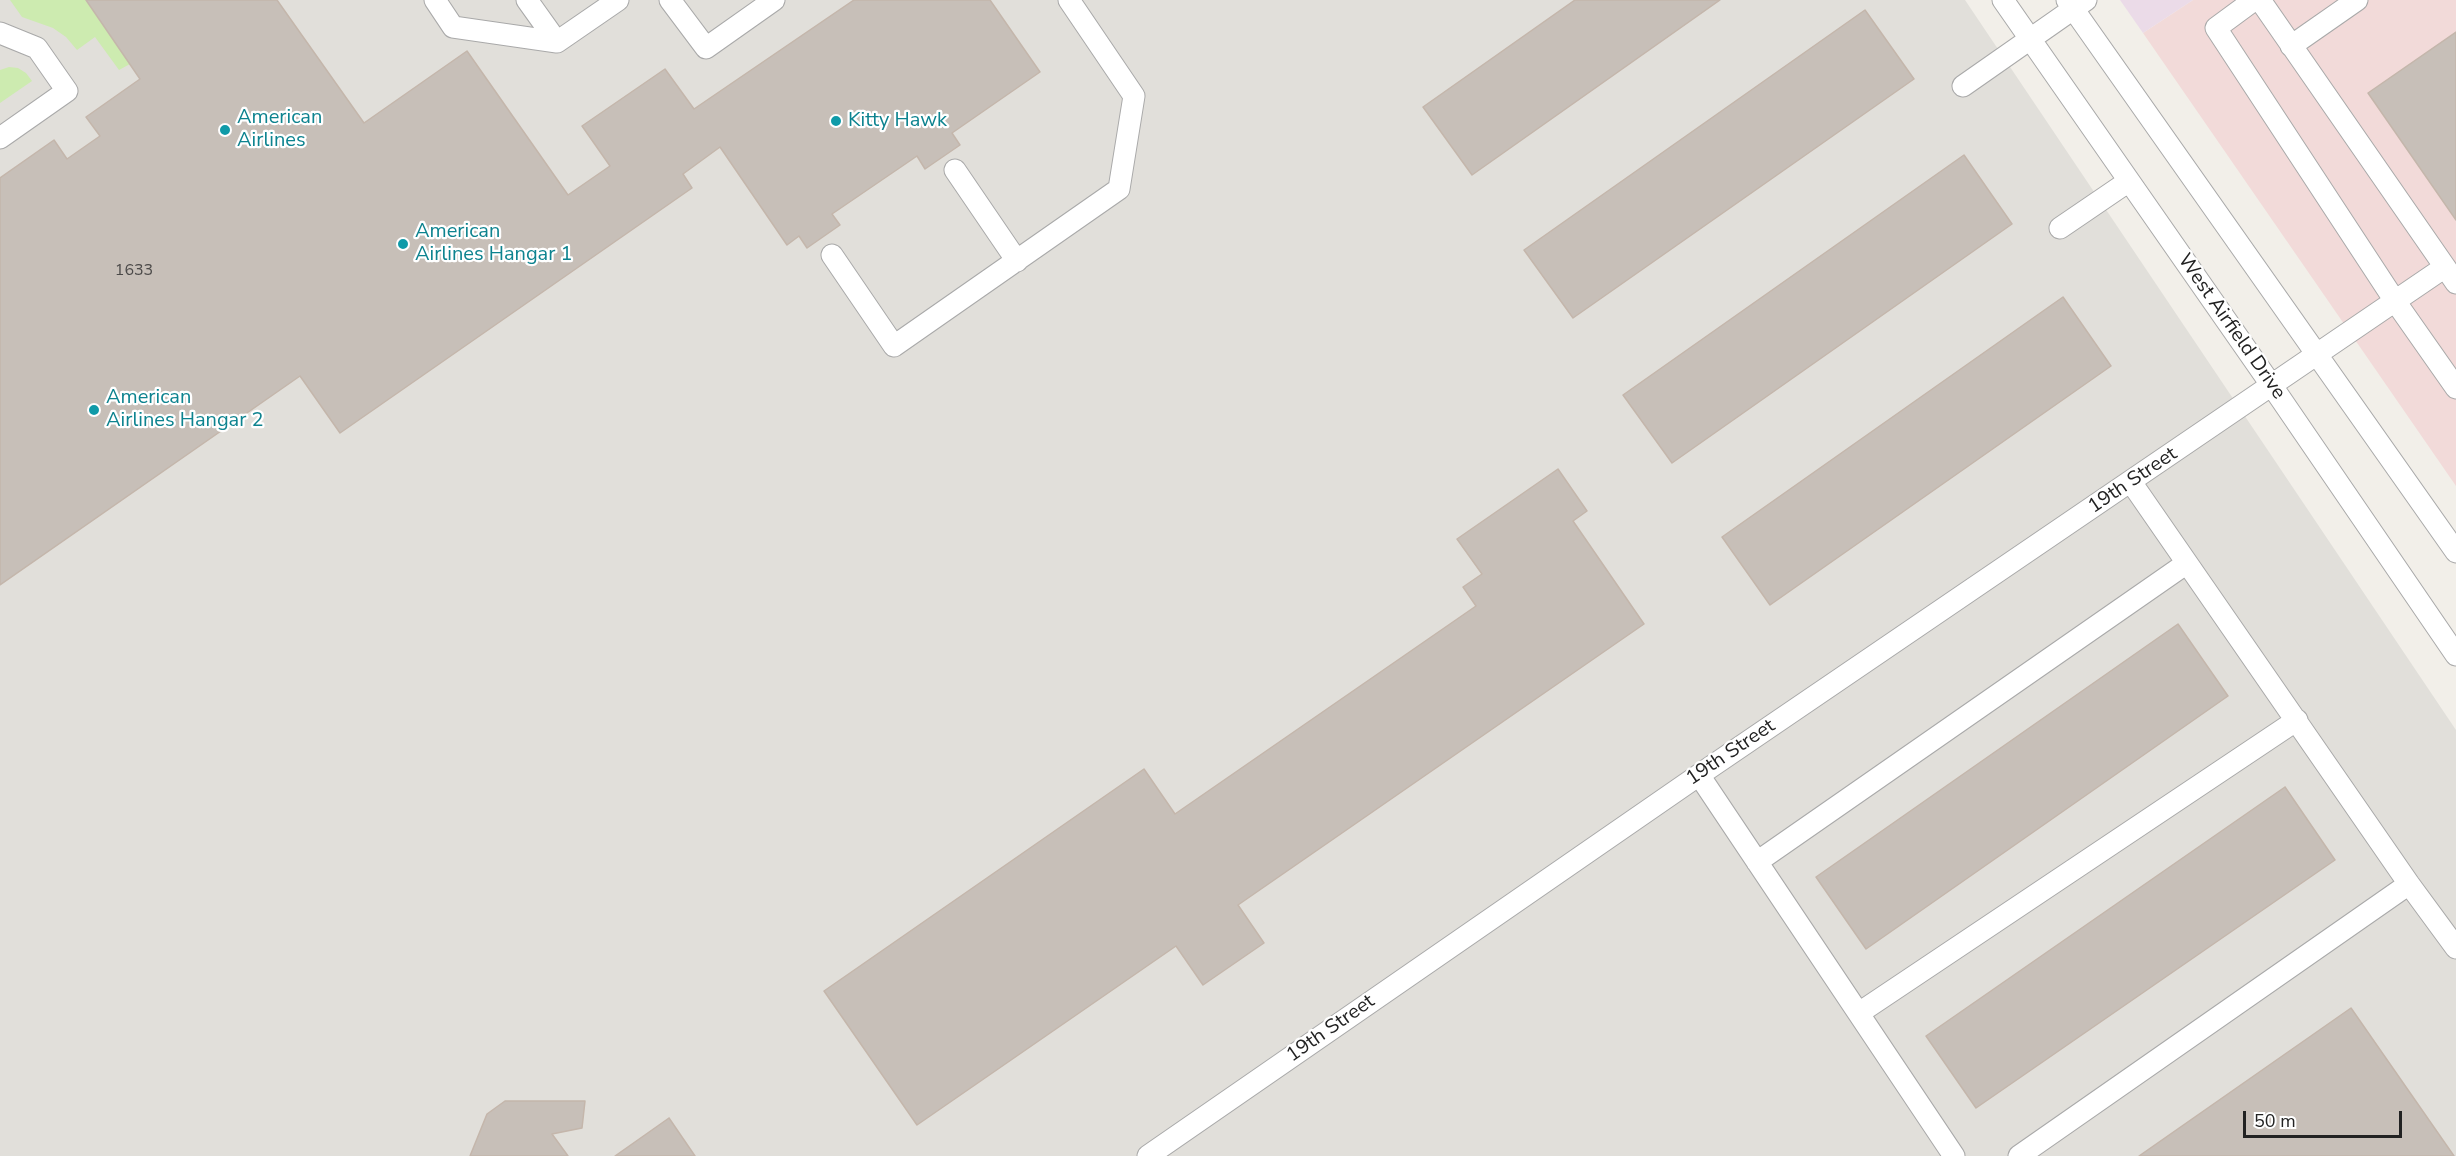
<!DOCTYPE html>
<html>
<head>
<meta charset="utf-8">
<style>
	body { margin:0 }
	#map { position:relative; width:2456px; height:1156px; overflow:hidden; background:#f2efe9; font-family:"Nunito Sans",sans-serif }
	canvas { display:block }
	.scale { position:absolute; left:2243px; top:1111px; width:159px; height:27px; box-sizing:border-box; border:3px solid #222; border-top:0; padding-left:8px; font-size:18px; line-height:21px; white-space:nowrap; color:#222; -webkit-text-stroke:4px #fff; paint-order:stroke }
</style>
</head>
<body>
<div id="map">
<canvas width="2456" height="1156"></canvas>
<div class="scale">50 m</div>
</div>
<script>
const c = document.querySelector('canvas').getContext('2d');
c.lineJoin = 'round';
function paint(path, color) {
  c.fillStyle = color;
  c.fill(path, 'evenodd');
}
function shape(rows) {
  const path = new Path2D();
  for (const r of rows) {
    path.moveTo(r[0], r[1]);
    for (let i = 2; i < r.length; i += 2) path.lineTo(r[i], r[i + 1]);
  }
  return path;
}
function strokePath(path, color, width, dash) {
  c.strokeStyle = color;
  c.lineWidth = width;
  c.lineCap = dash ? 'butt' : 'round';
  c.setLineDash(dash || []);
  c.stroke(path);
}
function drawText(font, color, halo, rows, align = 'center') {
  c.font = font + ' "Nunito Sans",sans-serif';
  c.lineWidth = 4.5;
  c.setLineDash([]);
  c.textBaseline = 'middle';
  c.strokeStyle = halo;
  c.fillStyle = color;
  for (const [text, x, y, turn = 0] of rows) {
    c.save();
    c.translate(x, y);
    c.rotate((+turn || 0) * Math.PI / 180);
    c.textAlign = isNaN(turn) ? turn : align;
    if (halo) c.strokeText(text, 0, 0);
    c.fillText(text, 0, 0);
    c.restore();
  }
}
paint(shape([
	[2193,0,2456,0,2456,486,2143,33]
]), '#f2dad9');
paint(shape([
	[2120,0,2193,0,2143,33]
]), '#ebdbe8');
paint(shape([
	[0,0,1965,0,2456,730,2456,1156,0,1156]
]), '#e1dfda');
paint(shape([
	[10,0,86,0,130,64,119,70,95,37,77,50,66,37,53,28,22,17],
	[9,67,18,68,26,73,32,81,0,103,0,70]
]), '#cdebb0');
const building = shape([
	[86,0,277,0,364,123,467,51,568,195,610,166,582,126,665,69,694,109,854,0,990,0,1040,72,952,133,960,145,925,169,917,156,832,214,840,225,807,248,799,236,787,245,720,147,683,174,692,188,340,433,300,376,0,585,0,178,54,140,67,159,100,136,86,117,140,79,86,0],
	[1575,0,1720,0,1472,175,1423,107,1575,0],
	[1865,10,1914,79,1573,318,1524,250,1865,10],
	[2456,32,2456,220,2368,93,2456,32],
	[1964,155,2012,224,1672,463,1623,395,1964,155],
	[2063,297,2111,366,1770,605,1722,537,2063,297],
	[1558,469,1587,511,1573,521,1644,624,1238,905,1264,943,1203,985,1176,946,917,1125,824,991,1144,769,1175,814,1476,606,1463,587,1482,574,1457,539,1558,469],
	[2178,624,2228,696,1866,949,1816,877,2178,624],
	[2285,787,2335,860,1976,1108,1926,1036,2285,787],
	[2351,1008,2454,1156,2139,1156,2351,1008],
	[505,1101,585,1101,582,1128,552,1134,568,1156,470,1156,487,1114,505,1101],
	[669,1118,695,1156,615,1156,669,1118]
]);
paint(building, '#c7bfb8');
strokePath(building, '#c4b6ab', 1.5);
const minor = shape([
	[435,0,453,27,557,42],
	[527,0,557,42],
	[670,0,706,48,774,0],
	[2003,0,2272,386,2456,655],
	[2067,0,2456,552],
	[2254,0,2216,28,2395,301,2456,388],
	[2260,0,2445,267],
	[0,33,37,48,67,91,0,138],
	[557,42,618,0],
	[2291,46,2357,0],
	[1963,86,2086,0],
	[955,170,1017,261],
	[2060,228,2129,181],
	[832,255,894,346,1119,189,1134,96,1069,0],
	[2131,482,2409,884,2456,948],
	[1699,775,1954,1156],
	[1757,862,2187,563],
	[1859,1013,2297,720],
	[1148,1156,1699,775,2395,301,2445,267,2456,283],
	[2019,1156,2409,884]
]);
strokePath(minor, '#a9a9a9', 23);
strokePath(minor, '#fff', 21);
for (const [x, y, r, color] of [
	[836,121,6,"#0f9aa8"],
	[225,130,6,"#0f9aa8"],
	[403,244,6,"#0f9aa8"],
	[94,410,6,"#0f9aa8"]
]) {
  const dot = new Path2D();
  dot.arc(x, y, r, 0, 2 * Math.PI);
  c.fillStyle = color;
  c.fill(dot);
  strokePath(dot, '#fff', 2);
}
drawText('16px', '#4b4948', null, [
	["1633",134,271]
]);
drawText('20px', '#0d838f', '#fff', [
	["American",237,118],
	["Airlines",237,141],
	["Kitty Hawk",848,121],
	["American",415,232],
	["Airlines Hangar 1",415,255],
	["American",106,398],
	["Airlines Hangar 2",106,421]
], 'left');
drawText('20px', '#222', '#fff', [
	["West Airfield Drive",2231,327,55],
	["19th Street",2133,481,-34],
	["19th Street",1731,753,-34],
	["19th Street",1331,1029,-35]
]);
</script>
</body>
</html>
